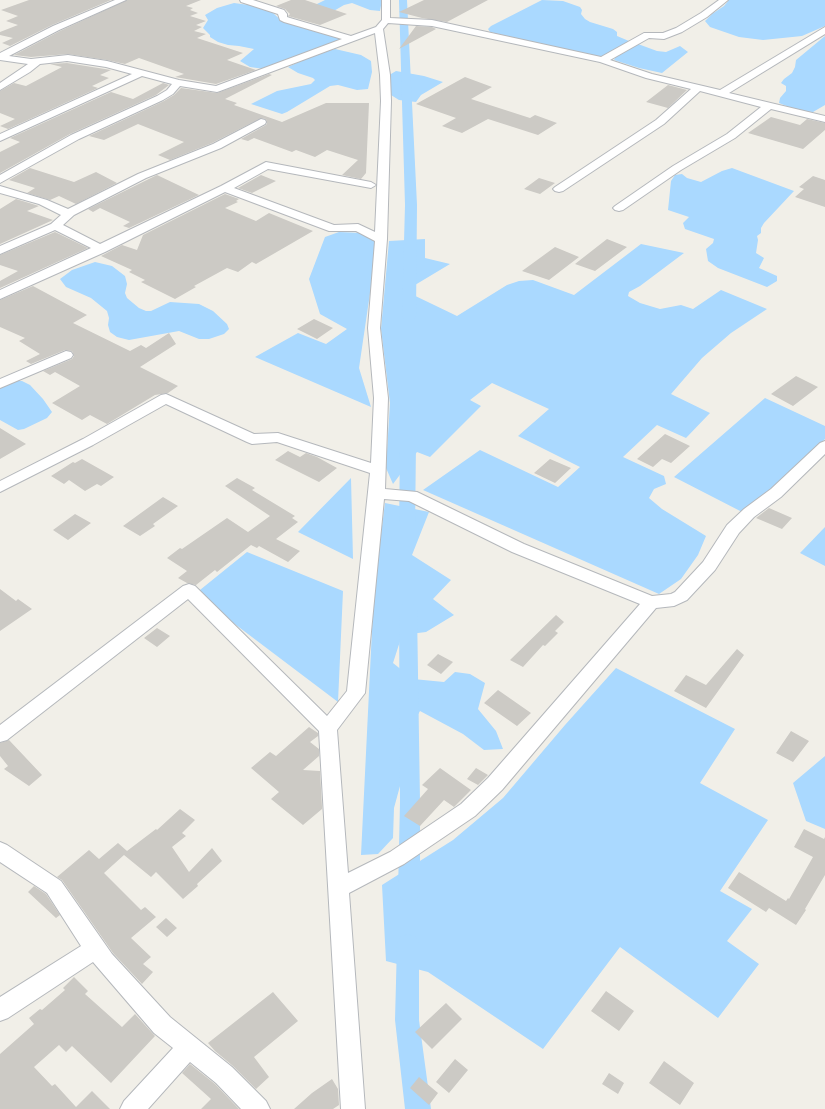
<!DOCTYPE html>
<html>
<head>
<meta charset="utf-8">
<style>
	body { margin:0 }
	canvas { display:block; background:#f1efe8 }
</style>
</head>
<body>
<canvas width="825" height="1109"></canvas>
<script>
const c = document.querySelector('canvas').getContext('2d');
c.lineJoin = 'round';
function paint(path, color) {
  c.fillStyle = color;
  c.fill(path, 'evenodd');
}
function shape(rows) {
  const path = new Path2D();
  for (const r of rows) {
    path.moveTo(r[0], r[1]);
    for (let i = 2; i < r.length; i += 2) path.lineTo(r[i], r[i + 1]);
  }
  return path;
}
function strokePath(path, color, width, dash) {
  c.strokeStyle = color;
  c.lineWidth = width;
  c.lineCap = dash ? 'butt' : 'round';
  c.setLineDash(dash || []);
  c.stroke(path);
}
paint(shape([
	[325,0,382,0,380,11,370,10,352,3,344,5,332,12,307,9],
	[542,0,563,1,580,7,582,10,581,14,585,19,590,22,613,29,617,32,617,36,629,41,604,56,597,57,490,32,488,29,491,26],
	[729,0,825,0,825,26,802,36,763,40,739,37,710,27,705,21,712,14,724,6],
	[234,3,256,6,273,13,282,21,345,39,264,69,250,67,240,61,254,49,239,46,228,45,218,42,210,37,210,35,203,28,208,20,205,15,217,8],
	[825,36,825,105,813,112,799,111,779,103,780,98,786,91,786,86,781,83,784,79,792,73,795,67,796,60],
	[638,44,657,51,666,52,680,46,688,52,662,73,639,68,614,60,616,56],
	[335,49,361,55,371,61,372,72,368,89,357,90,338,85,330,86,287,112,282,114,251,104,277,91,311,84,315,80,313,78,298,73,288,67,315,55],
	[396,71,424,76,443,82,421,95,416,102,399,100,391,95,389,78,391,74],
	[732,168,794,191,764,223,761,228,761,233,757,236,758,240,756,253,764,258,759,268,777,276,777,281,767,287,718,268,708,261,706,249,713,243,714,239,685,229,683,223,689,217,668,210,671,181,675,175,682,174,687,178,701,182,722,171],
	[339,232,362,233,378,239,359,368,371,407,255,357,298,333,326,344,347,329,320,314,309,279,325,237],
	[425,239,425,258,450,264,405,291,457,316,507,285,519,281,533,280,574,295,641,244,684,253,640,286,629,292,628,296,640,303,660,309,681,305,693,309,721,290,767,309,731,333,702,358,671,394,710,413,686,438,657,425,623,457,664,476,666,484,654,489,649,498,662,509,706,536,698,555,681,579,659,594,423,490,480,450,558,487,580,467,518,436,549,409,492,383,470,400,481,406,430,457,417,452,393,484,386,468,390,403,381,329,389,241],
	[95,262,112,266,125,276,127,284,125,293,127,298,139,308,146,311,151,311,170,302,199,304,213,311,227,324,229,329,224,334,209,339,199,339,179,331,129,340,117,337,110,332,108,325,109,318,107,311,91,298,66,287,60,279,72,270],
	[15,381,22,381,30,385,43,399,52,412,47,418,24,429,18,430,0,420,0,388],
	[765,398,825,426,825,439,746,514,674,477],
	[351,478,353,559,298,532],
	[385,503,429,512,412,555,451,580,433,599,454,615,426,632,402,635,393,663,413,679,444,682,455,672,470,674,485,683,478,709,496,731,503,749,484,750,463,734,420,711,407,734,403,775,394,808,393,838,378,854,361,855,374,589],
	[825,527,825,566,800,553],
	[247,552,343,591,338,702,195,594],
	[616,668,735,729,700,783,768,820,720,891,752,909,727,941,759,964,718,1018,620,947,543,1049,428,972,386,961,382,885,453,840,503,798,565,725],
	[825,756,825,829,806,821,793,783]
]), '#aad9ff');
paint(shape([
	[399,0,407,0,417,205,416,316,414,319,409,320,404,319,402,316,405,205,399,0],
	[408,437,413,439,416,442,415,532,413,536,407,538,401,536,399,532,400,442,403,439,408,437],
	[408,604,414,605,417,610,420,802,420,892,417,899,409,902,401,899,398,892,400,802,399,610,402,605,408,604],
	[408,934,416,937,419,944,419,1020,431,1109,405,1109,395,1020,397,944,400,937,408,934]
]), '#aad9ff');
paint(shape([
	[29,0,111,0,52,25,0,51,10,46,2,43,13,38,0,35,0,32,18,25,6,21,18,16,1,10],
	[127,0,201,0,186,6,193,8,190,10,198,13,190,16,206,21,196,25,202,27,194,31,206,34,197,38,243,53,227,60,256,70,216,84,175,77,184,74,139,58,125,64,107,60,68,54,31,57,14,55,60,31],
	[291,0,305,0,347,14,320,25,288,16,290,14,285,9,276,6],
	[424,0,488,0,447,22,422,18,399,12],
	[416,26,432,27,436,29,399,49],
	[67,63,111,70,100,75,109,78,92,86,98,88,8,129,0,126,15,119,0,113,0,91,14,83,26,86,62,67,50,64],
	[269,74,272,75,225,99,237,103,234,105,282,122,326,103,369,103,366,173,361,179,342,175,358,160,327,150,315,157,296,150,292,152,254,138,248,141,241,139,266,125,267,123,266,119,261,118,212,143,170,160,158,155,184,142,138,124,104,140,89,136,164,101,174,95,181,88,217,93],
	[465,77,492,87,471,99,530,118,535,115,557,123,538,135,488,119,462,133,442,126,456,118,416,104],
	[163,83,169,85,156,95,70,134,0,173,0,152,20,142,10,138,111,92,133,99],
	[668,85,687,90,668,108,646,102],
	[771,117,800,125,807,119,825,123,825,130,803,149,748,133],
	[30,168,74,182,96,172,117,183,76,204,59,196,50,200,27,193,35,188,9,180],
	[157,175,199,195,129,228,123,226,130,222,100,208,93,212,88,209],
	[261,175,276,181,252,193,238,188],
	[813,176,825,180,825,207,795,197,804,189,799,187],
	[539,178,555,183,540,194,524,189],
	[225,194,239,199,236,201,238,202,225,208,256,221,269,213,313,231,256,264,252,262,238,272,227,268,194,286,196,287,175,299,141,282,145,280,129,272,132,270,101,256,122,245,137,250,143,235],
	[16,199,39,206,27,211,53,220,0,244,0,209],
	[55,232,88,248,0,288,0,281,18,271,0,265,0,255],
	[607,239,627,247,595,271,575,264],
	[555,247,579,257,549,280,522,271],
	[33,286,87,315,73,323,130,351,141,345,146,348,169,333,176,344,140,367,178,386,168,393,155,395,107,424,90,415,82,420,52,403,80,386,55,372,50,375,43,371,72,359,74,356,72,351,65,350,31,364,26,361,40,354,19,341,25,338,0,327,0,300],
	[314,319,333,328,317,339,297,329],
	[796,376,818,387,793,406,771,394],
	[0,428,26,444,0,459],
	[665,434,690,446,671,463,662,459,653,467,637,459],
	[288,451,300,457,306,453,317,457,337,468,319,482,275,460],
	[82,459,114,477,101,486,97,484,85,491,69,480,64,484,51,476,73,462,75,463],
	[550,459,571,468,555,483,534,473],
	[237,478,255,488,252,490,295,516,292,518,298,522,276,539,300,551,288,562,259,546,257,548,251,545,217,572,215,570,196,585,187,583,178,578,187,571,167,558,180,548,182,549,227,518,248,532,270,516,225,486],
	[163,497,178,506,153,524,155,526,140,536,123,526],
	[769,508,792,518,782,529,756,518],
	[75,514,91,523,68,540,53,530],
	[0,589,16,601,18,599,32,609,0,631],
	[556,615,564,622,555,631,558,633,545,646,543,645,523,667,510,660],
	[157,628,170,636,157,647,144,638],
	[737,649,744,655,706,708,674,691,686,675,706,685],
	[438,654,453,662,441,674,427,665],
	[498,690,531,713,517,726,484,703],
	[309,727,318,733,318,736,310,742,319,749,319,756,303,770,320,771,322,807,322,809,303,825,271,799,279,792,251,768,270,752,276,756],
	[791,731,809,741,793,762,776,753],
	[9,740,42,775,29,786,4,769,8,766,0,756,0,743],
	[440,768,471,790,454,807,444,800,420,826,404,816,428,789,422,785],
	[476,768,488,775,478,785,467,779],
	[180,809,195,820,182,833,186,836,172,847,189,872,212,848,222,861,197,884,198,886,183,899,156,872,151,877,124,855,104,873,141,910,145,907,156,917,131,938,151,957,143,964,153,972,142,984,113,953,62,880,57,877,89,850,99,859,118,843,127,851,156,829,157,830],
	[804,829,824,839,825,837,825,875,805,909,806,910,796,925,769,908,766,912,728,888,739,872,786,901,788,898,789,899,813,857,794,847],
	[34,886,46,894,60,915,56,918,28,892],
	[166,918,177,928,167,937,156,927],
	[74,977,88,991,85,994,122,1027,135,1014,155,1036,111,1083,72,1046,66,1052,59,1045,34,1067,52,1086,55,1084,76,1107,92,1091,110,1109,0,1109,0,1054,34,1024,29,1018,40,1009,42,1010,65,990,63,988],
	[606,991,634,1011,619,1031,591,1011],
	[273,992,298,1021,254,1057,269,1077,256,1089,233,1066,215,1051,208,1043],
	[446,1003,462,1019,432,1049,415,1032],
	[455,1059,468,1070,449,1093,436,1082],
	[664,1061,694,1083,680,1105,649,1083],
	[190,1064,215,1084,239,1109,201,1109,211,1099,182,1073],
	[609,1073,624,1083,618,1094,602,1084],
	[419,1077,438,1093,429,1105,410,1088],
	[332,1079,338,1089,339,1105,333,1109,294,1109,312,1093]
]), '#cccac5');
const minor = shape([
	[115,0,126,0,59,30,9,56,31,59,68,55,107,61,179,80,216,86,342,39,284,22,280,20,278,14,241,2,240,0,253,0,284,10,287,14,287,17,290,18,351,36,376,27,382,20,382,0,390,0,390,18,432,20,601,57,644,33,663,33,676,28,701,13,719,0,728,0,707,17,682,32,664,39,649,38,610,60,652,74,720,90,825,27,825,34,729,93,825,116,825,122,771,109,735,138,681,170,623,210,619,211,615,210,613,208,615,206,673,166,727,134,761,107,700,91,664,124,563,191,559,192,555,191,553,189,555,187,656,120,691,89,646,78,600,62,432,26,388,23,383,29,390,75,391,101,387,239,380,328,388,398,385,489,417,492,524,544,652,596,671,594,675,592,703,562,727,525,744,509,771,489,820,443,825,441,825,454,781,497,754,517,739,533,715,570,687,600,674,606,656,608,502,790,475,816,404,864,349,893,365,1109,341,1109,319,731,188,599,7,740,0,742,0,725,183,586,189,584,195,586,327,716,347,691,370,473,277,442,252,444,247,442,166,404,93,445,0,492,0,481,83,439,161,395,166,394,254,434,278,433,371,463,374,398,368,328,375,241,356,231,329,231,225,192,105,252,0,299,0,290,91,248,55,230,0,254,0,246,51,224,61,215,39,204,0,193,0,186,47,200,68,209,138,174,213,144,261,119,265,120,266,122,265,124,221,148,146,178,74,215,63,225,100,244,221,186,266,162,371,182,376,185,371,188,268,169,234,188,334,225,358,224,375,232,381,101,380,75,375,33,220,91,217,92,180,86,173,94,163,100,79,139,0,183,0,175,71,135,157,96,167,90,172,84,142,76,0,141,0,134,132,74,106,67,67,61,40,64,30,72,0,90,0,83,28,64,0,60,0,53,53,26,115,0],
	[384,499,409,501,512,552,640,604,488,778,461,804,390,852,348,873,337,730,365,693,384,499],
	[66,351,71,352,73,355,71,358,0,388,0,379,66,351],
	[0,842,7,845,61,881,112,954,170,1017,232,1067,266,1101,270,1109,241,1109,216,1083,190,1062,148,1109,120,1109,124,1101,173,1048,154,1033,93,962,8,1018,0,1021,0,997,81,946,47,893,0,862,0,842]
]);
strokePath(minor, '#b5b8bc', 2);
paint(minor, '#fff');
</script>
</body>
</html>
